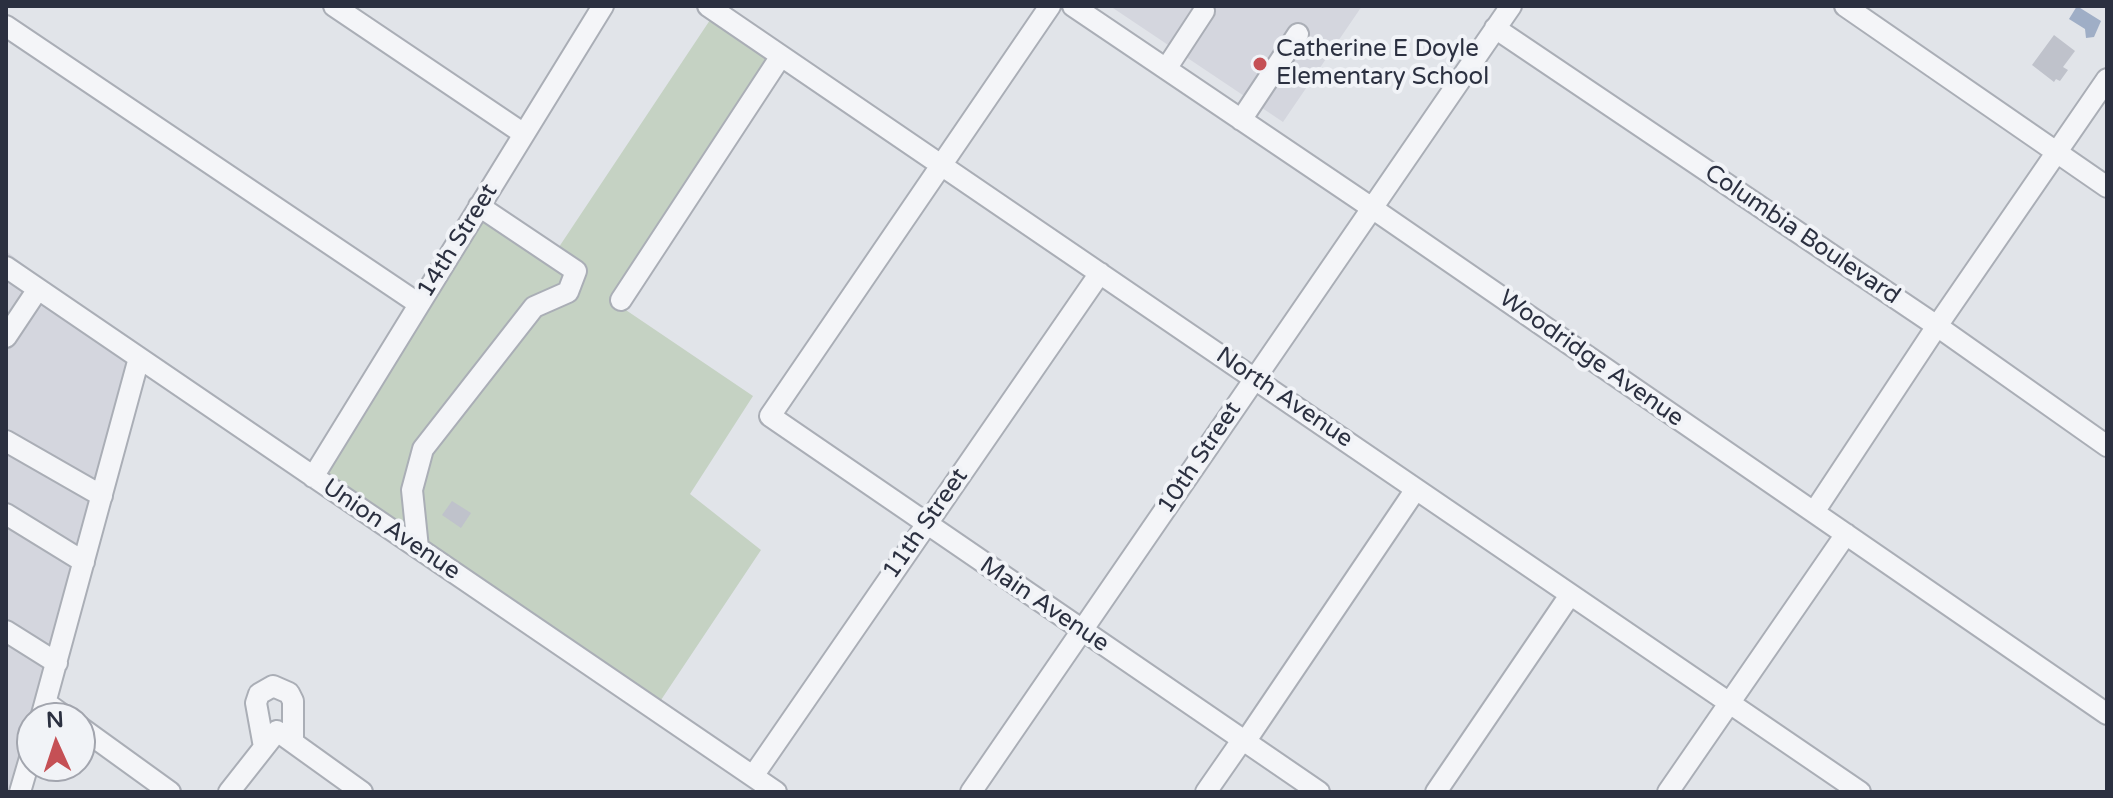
<!DOCTYPE html>
<html>
<head>
<meta charset="utf-8">
<style>
	body { margin:0 }
	#map { position:relative; width:2113px; height:798px; overflow:hidden; background:#e1e4e9; font-family:"Varela Round",sans-serif }
	canvas { display:block }
	.frame { position:absolute; inset:0; border:8px solid #2b3040; pointer-events:none }
	.north { position:absolute; left:16px; top:702px; width:80px; height:80px; box-sizing:border-box; background:#f1f3f7; border:2px solid #a2a5ae; border-radius:50%; rotate:357deg; font-size:22px; font-weight:700; line-height:32px; text-align:center; color:#2b3040 }
	.north::after { content:''; display:block; margin:auto; width:28px; height:36px; background:#c55055; clip-path:polygon(50% 0,100% 100%,50% 72%,0 100%) }
</style>
</head>
<body>
<div id="map">
<canvas width="2113" height="798"></canvas>
<div class="frame"></div>
<div class="north">N</div>
</div>
<script>
const c = document.querySelector('canvas').getContext('2d');
c.lineJoin = 'round';
function paint(path, color) {
  c.fillStyle = color;
  c.fill(path, 'evenodd');
}
function shape(rows) {
  const path = new Path2D();
  for (const r of rows) {
    path.moveTo(r[0], r[1]);
    for (let i = 2; i < r.length; i += 2) path.lineTo(r[i], r[i + 1]);
  }
  return path;
}
function strokePath(path, color, width, dash) {
  c.strokeStyle = color;
  c.lineWidth = width;
  c.lineCap = dash ? 'butt' : 'round';
  c.setLineDash(dash || []);
  c.stroke(path);
}
function drawText(font, color, halo, rows, align = 'center') {
  c.font = font + ' "Varela Round",sans-serif';
  c.lineWidth = 8;
  c.setLineDash([]);
  c.textBaseline = 'middle';
  c.strokeStyle = halo;
  c.fillStyle = color;
  for (const [text, x, y, turn = 0] of rows) {
    c.save();
    c.translate(x, y);
    c.rotate((+turn || 0) * Math.PI / 180);
    c.textAlign = isNaN(turn) ? turn : align;
    if (halo) c.strokeText(text, 0, 0);
    c.fillText(text, 0, 0);
    c.restore();
  }
}
paint(shape([
	[1110,6,1362,6,1283,122],
	[6,251,142,355,32,718,32,761,24,792,6,792]
]), '#d4d6de');
paint(shape([
	[718,8,787,55,614,302,753,396,690,494,761,550,657,706,311,468,483,203,553,256]
]), '#c5d2c3');
paint(shape([
	[2077,6,2101,21,2094,37,2086,38,2085,29,2069,19]
]), '#9faec6');
paint(shape([
	[2054,35,2075,51,2063,67,2068,70,2060,81,2056,79,2054,82,2032,65],
	[452,501,471,513,461,528,442,515]
]), '#bfc2cb');
const minor = shape([
	[334,6,524,134],
	[708,6,1860,792],
	[1050,6,770,416,1319,792],
	[1073,6,1372,208,2107,714],
	[1845,6,2107,187],
	[6,26,419,304],
	[1495,28,1937,326,2107,446],
	[1166,69,1204,11],
	[1241,120,1298,34],
	[6,267,776,792],
	[621,300,781,56],
	[6,337,38,289],
	[6,441,102,496],
	[313,477,603,6],
	[1814,512,1937,326,2107,79],
	[6,514,84,562],
	[418,548,412,490,423,449,534,307,568,292,576,271,479,206],
	[6,631,57,663],
	[46,703,67,718],
	[41,718,139,358],
	[80,727,170,792],
	[264,747,256,703,259,694,273,686,289,693,293,701,293,742],
	[753,776,1100,273],
	[20,792,32,751],
	[229,792,277,731,362,792],
	[971,792,1511,6],
	[1206,792,1238,746,1245,742,1416,489],
	[1436,792,1570,595],
	[1668,792,1846,534]
]);
strokePath(minor, '#aaaeb6', 24);
strokePath(minor, '#f4f5f8', 20);
for (const [x, y, r, color] of [
	[1260,64,8,"#c55055"]
]) {
  const dot = new Path2D();
  dot.arc(x, y, r, 0, 2 * Math.PI);
  c.fillStyle = color;
  c.fill(dot);
  strokePath(dot, '#f1f3f7', 3);
}
drawText('24px', '#2b3040', '#f1f3f7', [
	["Catherine E Doyle",1276,50],
	["Elementary School",1276,78]
], 'left');
drawText('24px', '#2b3040', '#f1f3f7', [
	["Columbia Boulevard",1802,235,34],
	["14th Street",458,241,-58],
	["Woodridge Avenue",1591,359,35],
	["North Avenue",1284,398,34],
	["10th Street",1200,458,-56],
	["11th Street",926,524,-55],
	["Union Avenue",391,530,34],
	["Main Avenue",1044,605,34]
]);
</script>
</body>
</html>
